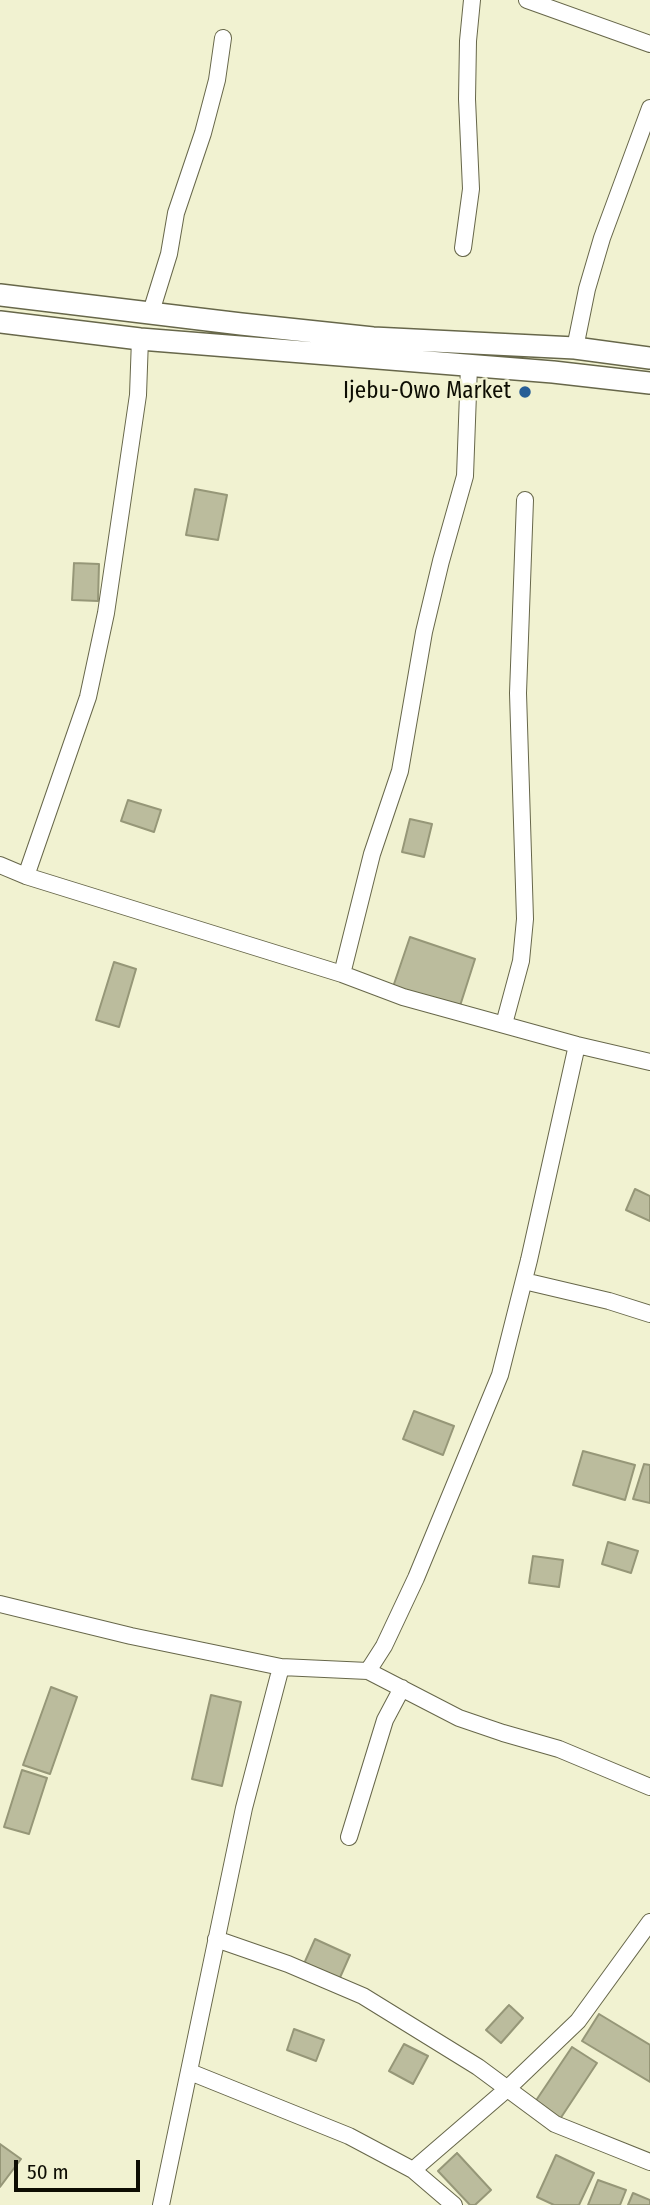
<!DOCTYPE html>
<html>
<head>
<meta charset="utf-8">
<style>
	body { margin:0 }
	#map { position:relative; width:650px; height:2205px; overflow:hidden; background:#f1f2d1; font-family:"Fira Sans Condensed",sans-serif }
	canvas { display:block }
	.scale { position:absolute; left:14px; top:2160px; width:126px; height:32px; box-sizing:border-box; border:4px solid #0d0d03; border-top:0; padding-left:9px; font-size:21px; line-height:24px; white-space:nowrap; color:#0d0d03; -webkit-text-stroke:5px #f1f2d1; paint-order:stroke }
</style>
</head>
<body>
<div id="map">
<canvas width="650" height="2205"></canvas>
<div class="scale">50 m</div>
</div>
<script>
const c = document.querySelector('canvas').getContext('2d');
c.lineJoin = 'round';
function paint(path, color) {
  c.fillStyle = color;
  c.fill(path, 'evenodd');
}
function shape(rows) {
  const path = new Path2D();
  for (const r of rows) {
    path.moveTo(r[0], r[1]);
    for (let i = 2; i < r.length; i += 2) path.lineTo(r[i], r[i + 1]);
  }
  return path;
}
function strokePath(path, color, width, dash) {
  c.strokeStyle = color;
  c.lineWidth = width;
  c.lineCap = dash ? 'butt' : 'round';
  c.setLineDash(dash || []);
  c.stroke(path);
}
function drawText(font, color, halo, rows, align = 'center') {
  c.font = font + ' "Fira Sans Condensed",sans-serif';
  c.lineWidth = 5;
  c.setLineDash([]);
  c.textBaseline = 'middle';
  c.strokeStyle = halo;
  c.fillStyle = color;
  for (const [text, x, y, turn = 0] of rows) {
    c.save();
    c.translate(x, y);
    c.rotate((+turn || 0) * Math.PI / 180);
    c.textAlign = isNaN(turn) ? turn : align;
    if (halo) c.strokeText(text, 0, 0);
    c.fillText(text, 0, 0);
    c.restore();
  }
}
const building = shape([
	[195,489,227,495,218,540,186,535,195,489],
	[74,563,99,564,98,601,72,600,74,563],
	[128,800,161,810,154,832,121,821,128,800],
	[410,819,432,824,424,857,402,852,410,819],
	[410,937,475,959,459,1009,393,987,410,937],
	[114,962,136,969,119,1027,96,1020,114,962],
	[635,1189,650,1196,650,1221,626,1210,635,1189],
	[414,1411,454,1426,443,1455,403,1439,414,1411],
	[583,1451,635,1465,625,1500,573,1485,583,1451],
	[644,1464,650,1465,650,1503,633,1499,644,1464],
	[608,1542,638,1551,631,1573,602,1564,608,1542],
	[533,1556,563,1560,559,1587,529,1583,533,1556],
	[51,1687,77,1697,50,1774,23,1765,51,1687],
	[211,1695,241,1702,222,1786,192,1779,211,1695],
	[22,1770,47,1778,29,1834,4,1827,22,1770],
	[315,1939,350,1955,338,1982,303,1966,315,1939],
	[509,2005,523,2018,501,2043,486,2030,509,2005],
	[599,2014,650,2045,650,2082,582,2041,599,2014],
	[294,2029,324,2040,316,2061,287,2050,294,2029],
	[404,2044,428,2056,413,2084,389,2071,404,2044],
	[572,2047,597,2063,560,2119,535,2102,572,2047],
	[0,2144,21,2159,0,2187,0,2144],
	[457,2153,491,2190,475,2205,470,2205,438,2171,457,2153],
	[556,2155,594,2173,579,2205,554,2205,537,2197,556,2155],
	[598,2180,626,2190,620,2205,588,2205,598,2180],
	[633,2193,650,2200,650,2205,628,2205,633,2193]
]);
paint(building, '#bbbc9d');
strokePath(building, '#969778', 2);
const minor = shape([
	[527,0,650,44],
	[463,248,471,189,467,99,468,41,472,0],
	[151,312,169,254,176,213,203,133,217,80,223,38],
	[575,348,587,289,602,238,650,108],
	[0,865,26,876,342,974,403,997,577,1045,650,1062],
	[26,876,88,697,106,613,138,395,140,339],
	[342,974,372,854,400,771,424,632,441,561,465,476,469,366],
	[504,1024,521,961,525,919,518,693,525,500],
	[524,1281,609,1301,650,1314],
	[0,1604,131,1636,281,1667,368,1671,459,1718,503,1733,559,1749,650,1787],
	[368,1671,384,1646,416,1578,500,1375,529,1260,577,1045],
	[349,1837,385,1720,402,1688],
	[216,1939,288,1964,363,1996,478,2067,555,2124,650,2162],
	[190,2072,349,2136,413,2170,454,2205],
	[413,2170,507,2089,578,2021,650,1922],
	[161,2205,244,1808,281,1667]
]);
const major = shape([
	[0,295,241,324,373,338,575,348,650,358],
	[0,322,140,339,553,372,650,383]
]);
strokePath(minor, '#67674a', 18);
strokePath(major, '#67674a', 24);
strokePath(minor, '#fff', 16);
strokePath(major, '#fff', 21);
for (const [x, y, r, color] of [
	[525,392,7,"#265e96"]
]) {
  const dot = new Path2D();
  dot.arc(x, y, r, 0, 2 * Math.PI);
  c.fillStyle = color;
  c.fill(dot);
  strokePath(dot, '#f1f2d1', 2.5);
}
drawText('23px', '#0d0d03', '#f1f2d1', [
	["Ijebu-Owo Market",511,392]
], 'right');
</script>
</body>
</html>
